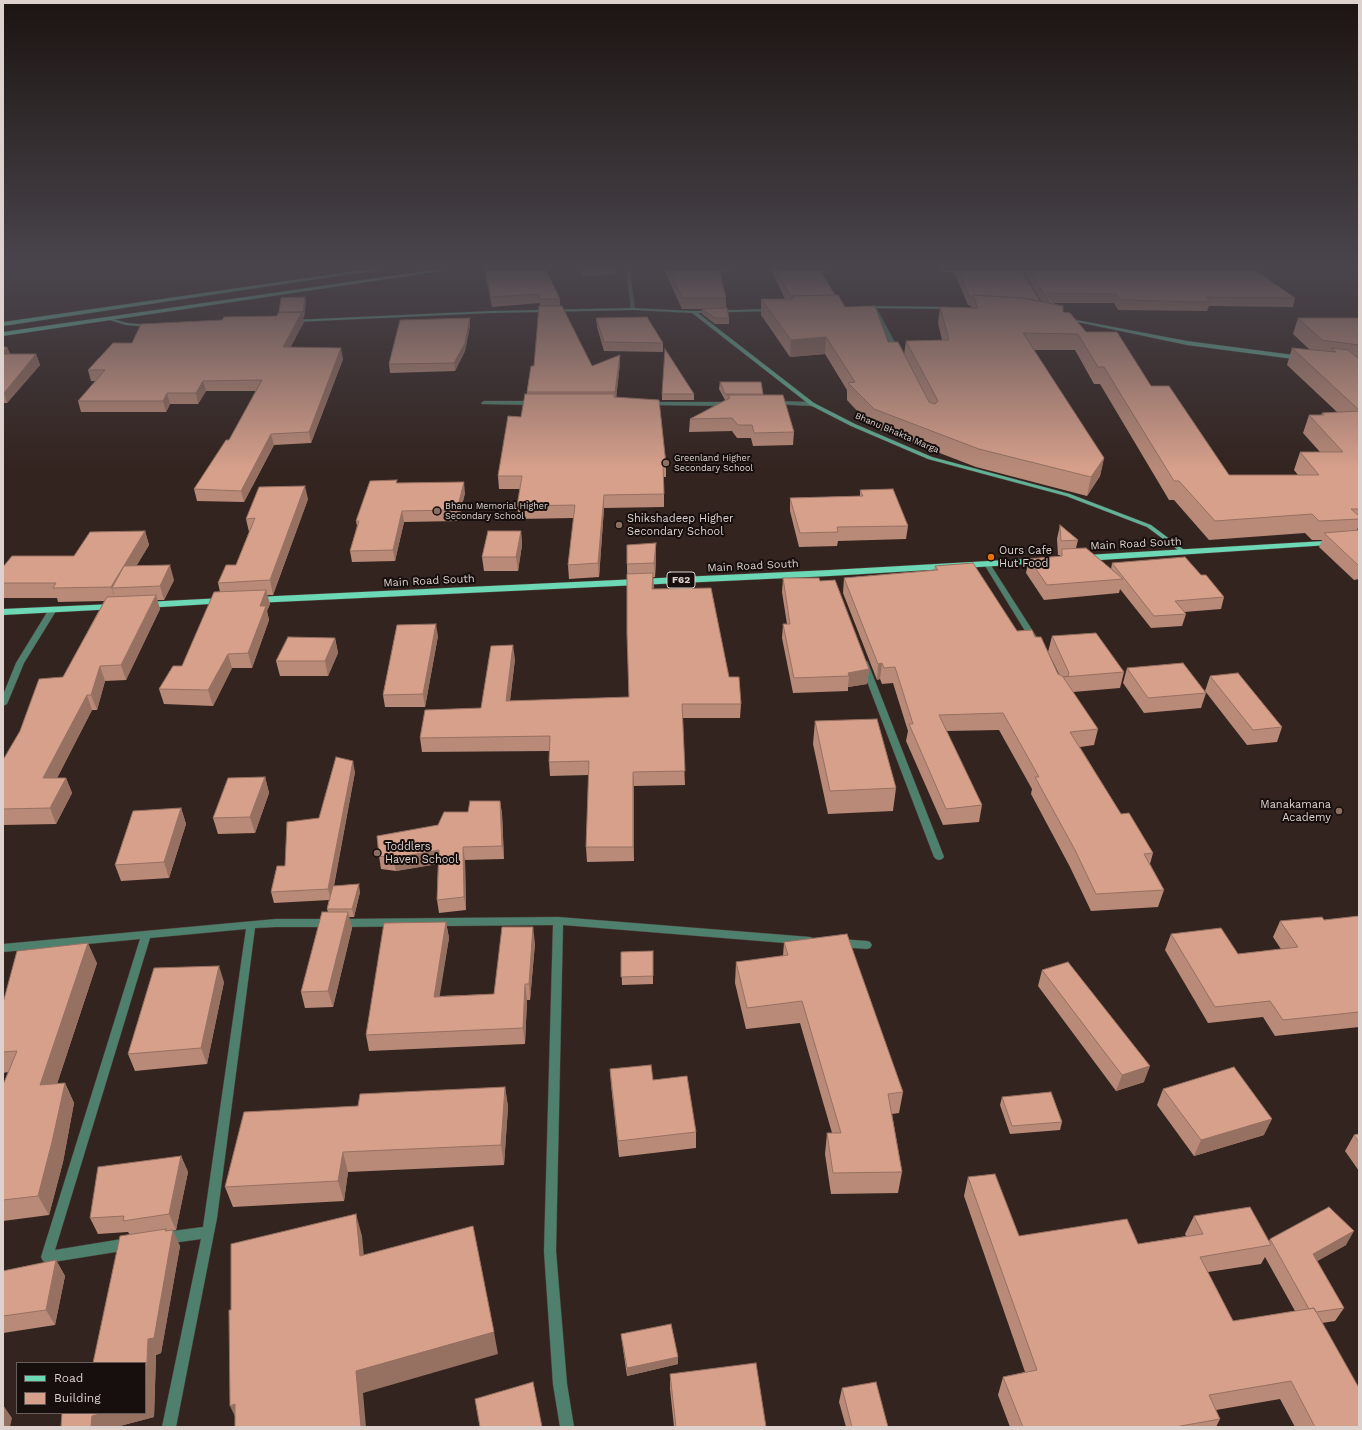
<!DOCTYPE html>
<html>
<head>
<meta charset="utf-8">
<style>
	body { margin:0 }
	#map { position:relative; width:1362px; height:1430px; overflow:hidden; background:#33241f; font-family:"Work Sans",sans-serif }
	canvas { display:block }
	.frame { position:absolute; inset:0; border:4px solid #ddd2ce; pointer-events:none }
	.legend { position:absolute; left:16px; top:1362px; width:130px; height:52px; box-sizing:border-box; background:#160f0d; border:1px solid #665d5a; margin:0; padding:5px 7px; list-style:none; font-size:12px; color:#ddd2ce }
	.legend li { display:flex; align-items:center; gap:8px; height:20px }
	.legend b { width:20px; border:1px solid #665d5a }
</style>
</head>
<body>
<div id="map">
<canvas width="1362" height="1430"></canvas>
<div class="frame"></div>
<ul class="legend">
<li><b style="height:5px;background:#6dd8b5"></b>Road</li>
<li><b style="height:11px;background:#d7a08b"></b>Building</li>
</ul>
</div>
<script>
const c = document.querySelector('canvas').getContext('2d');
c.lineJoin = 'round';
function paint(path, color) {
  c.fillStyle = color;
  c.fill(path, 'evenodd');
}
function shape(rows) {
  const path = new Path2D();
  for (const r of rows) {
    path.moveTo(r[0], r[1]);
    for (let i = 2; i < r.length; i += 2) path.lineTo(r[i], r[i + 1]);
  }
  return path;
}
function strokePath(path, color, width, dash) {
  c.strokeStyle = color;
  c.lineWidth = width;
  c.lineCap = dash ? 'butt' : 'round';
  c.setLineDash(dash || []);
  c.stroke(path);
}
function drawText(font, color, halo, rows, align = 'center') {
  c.font = font + ' "Work Sans",sans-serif';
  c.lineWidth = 4;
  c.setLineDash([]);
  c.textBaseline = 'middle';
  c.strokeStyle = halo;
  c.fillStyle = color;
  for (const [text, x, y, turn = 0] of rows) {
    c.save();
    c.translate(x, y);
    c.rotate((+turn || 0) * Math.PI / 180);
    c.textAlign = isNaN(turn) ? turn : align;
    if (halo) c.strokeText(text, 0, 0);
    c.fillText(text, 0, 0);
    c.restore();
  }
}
paint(shape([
	[3,270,159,270,76,277,3,275]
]), '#021019');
const street = shape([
	[626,270,630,270,635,309,633,310,631,309,626,270],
	[873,308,877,309,899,350,898,351,893,350,873,309,873,308],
	[484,401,533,401,536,403,533,405,482,404,481,403,484,401],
	[775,401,812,402,815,404,812,406,773,404,773,402,775,401],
	[649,402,729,402,732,404,729,406,647,405,646,404,649,402],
	[987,562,990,564,1038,639,1037,641,1034,641,1030,639,984,564,987,562],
	[49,609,52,609,56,611,24,663,7,704,3,706,3,695,16,663,49,609],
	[861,661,867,661,868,663,944,857,942,859,939,860,936,859,934,857,860,663,861,661],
	[558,917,810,937,813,938,815,941,813,944,810,945,563,925,556,1251,567,1384,574,1427,560,1427,553,1384,544,1251,553,925,341,927,338,926,336,923,338,920,341,919,558,917],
	[276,919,329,919,332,920,334,923,332,926,329,927,276,927,255,928,217,1218,176,1427,162,1427,201,1239,165,1244,161,1242,159,1238,161,1234,165,1232,203,1227,246,929,150,938,55,1250,128,1238,132,1240,134,1244,132,1248,128,1250,47,1263,43,1261,41,1257,140,939,3,952,3,944,276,919],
	[840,939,867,941,870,942,872,945,870,948,867,949,840,947,837,946,835,943,837,940,840,939]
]);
const secondary = shape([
	[862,306,949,307,951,308,949,309,864,308,862,307,862,306],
	[633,308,693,311,773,309,773,310,771,311,698,313,814,403,855,424,932,457,1070,494,1151,525,1187,552,1186,553,1182,553,1147,527,1066,496,928,459,851,426,810,405,692,313,633,310,491,313,293,322,291,321,293,320,491,311,633,308],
	[106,317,127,323,149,325,151,326,149,327,126,325,106,319,106,317],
	[1066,318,1187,341,1301,356,1304,358,1301,360,1187,345,1068,320,1066,320,1066,318]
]);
const primary = shape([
	[362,270,378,270,3,326,3,322,362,270],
	[432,270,448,270,3,336,3,332,432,270],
	[1359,539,1359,543,1086,561,1082,558,1086,555,1359,539],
	[1042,558,1046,561,1045,563,830,576,255,603,251,600,255,597,830,570,1042,558],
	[223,598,226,599,227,601,226,603,145,608,141,605,145,602,223,598],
	[113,604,116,605,117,607,116,609,3,615,3,609,113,604]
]);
strokePath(street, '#4e403b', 1);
strokePath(secondary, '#4e403b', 1);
strokePath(primary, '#4e403b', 1);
paint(street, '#4f806e');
paint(secondary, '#61b296');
paint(primary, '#6dd8b5');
paint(shape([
	[485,270,560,299,560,306,592,366,620,363,616,398,666,464,666,477,664,477,664,507,604,508,599,577,569,579,568,565,574,518,519,519,517,506,520,489,499,489,498,476,521,417,527,394,527,392,534,366,540,306,540,303,492,307,486,278],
	[664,270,738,270,720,272,726,298,726,308,729,318,729,324,715,324,702,314,702,309,682,309],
	[771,270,825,270,825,273,822,273,835,295,845,307,904,355,906,341,942,340,938,323,940,307,971,308,971,306,968,305,954,272,942,272,940,270,1021,270,1040,301,1041,301,1022,270,1256,270,1256,271,1295,298,1293,307,1209,306,1207,311,1118,310,1114,303,1054,303,1063,312,1086,332,1151,386,1229,475,1298,475,1294,470,1300,452,1320,452,1303,433,1309,415,1321,415,1322,413,1337,412,1287,365,1292,348,1310,350,1293,334,1298,318,1359,318,1359,528,1358,528,1357,530,1359,530,1359,579,1354,580,1319,547,1322,540,1312,540,1305,533,1209,540,1174,500,1169,500,1100,384,1094,384,1075,350,1033,350,1104,458,1100,476,1087,496,976,467,872,427,847,400,847,390,825,354,790,357,761,315,761,299,785,299],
	[305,297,306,302,304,317,303,317,304,322,290,347,343,359,311,443,274,445,244,502,197,501,194,489,229,440,256,391,206,391,198,404,170,404,166,412,81,412,78,401,96,381,91,381,88,370,132,343,222,320,277,316,279,312],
	[470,318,470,326,465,351,455,371,390,373,389,364],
	[596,318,663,343,663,352,604,351,597,327],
	[3,347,7,347,10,354,36,354,40,365,7,403,3,403],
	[720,382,761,382,763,395,794,432,793,445,753,446,751,438,737,438,732,431,689,432,690,419,725,400,719,389],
	[662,394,694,394,694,400,662,400],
	[397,480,397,483,465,493,458,521,404,522,395,561,352,562,350,551,357,526,356,521],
	[860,490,908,526,906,539,838,541,837,546,799,547,790,511,790,498,860,496],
	[308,499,273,595,267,595,270,604,267,611,269,620,252,668,232,668,213,706,164,704,159,689,182,666,220,592,218,583,236,565,249,532,246,519],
	[1060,525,1078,540,1076,548,1111,569,1112,563,1201,575,1224,597,1221,609,1184,612,1186,614,1182,626,1151,628,1120,589,1119,593,1044,600,1026,573,1029,559,1060,556,1060,555,1058,555,1057,539],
	[145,531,149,545,136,566,174,580,164,600,157,600,160,609,126,680,105,681,97,710,92,710,57,778,66,778,72,793,56,824,3,825,3,760,63,677,104,601,58,602,57,598,3,598,3,567,74,556],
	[521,531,522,545,518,571,484,571,482,557],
	[656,543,656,557,655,577,653,577,653,589,729,677,741,704,740,718,682,718,685,785,634,786,634,861,587,862,586,847,589,775,550,776,549,762,549,751,422,752,420,738,481,708,515,659,510,701,629,697,627,564],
	[935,566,1017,631,1035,637,1058,674,1059,674,1048,652,1052,636,1124,672,1120,688,1073,692,1098,729,1094,745,1080,747,1121,814,1153,853,1150,864,1164,890,1158,907,1091,911,1070,867,1031,794,1032,789,999,730,946,731,982,805,979,822,943,825,906,741,908,731,893,683,882,684,880,679,877,680,843,593,844,578,934,570],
	[783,578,820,581,869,669,867,684,848,687,848,691,793,693,782,638,783,624,787,624,782,592],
	[438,636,425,707,385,707,383,695],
	[335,638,338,653,328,676,280,676,276,661],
	[1127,668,1206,693,1201,708,1144,713,1123,683],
	[1210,676,1282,727,1277,742,1247,745,1205,691],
	[815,721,896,788,893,811,828,814,813,744],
	[355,772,334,886,360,892,354,917,349,917,352,928,333,1007,305,1008,301,992,328,912,327,909,329,900,274,903,271,892,285,866,319,818],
	[265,777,269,793,255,833,218,834,213,818],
	[500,801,502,814,504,859,465,860,466,910,439,913,437,900,438,864,396,871,381,869,379,856,438,825,468,812],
	[181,808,186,824,169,878,121,881,115,865],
	[1359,916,1359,1027,1275,1036,1263,1017,1208,1023,1165,950,1171,934,1238,954,1281,949,1273,937,1280,921,1324,920],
	[446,922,449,938,439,996,494,994,535,943,530,1000,527,1000,525,1044,369,1051,366,1035],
	[784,942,903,1092,899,1113,892,1114,902,1172,898,1193,831,1194,825,1154,827,1133,832,1133,800,1023,746,1029,735,983,736,962,783,956],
	[653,951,653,984,622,985,621,952],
	[97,963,57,1084,65,1083,74,1103,63,1162,49,1215,3,1221,3,1085,8,1072,3,1073,3,1003],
	[1042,970,1144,1082,1116,1091,1038,986],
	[224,982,207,1064,135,1071,128,1054],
	[610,1069,653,1080,696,1132,696,1148,619,1157,611,1085],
	[505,1087,508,1107,504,1165,348,1172,344,1201,233,1207,225,1187,358,1106],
	[1163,1089,1264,1135,1194,1156,1157,1105],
	[1002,1097,1062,1122,1060,1130,1010,1134,1000,1105],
	[1359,1134,1359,1171,1345,1151,1354,1135],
	[181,1156,188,1172,176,1230,167,1231,180,1246,161,1353,156,1355,154,1417,116,1427,61,1427,145,1413,130,1235,128,1232,98,1234,90,1218],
	[968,1177,1019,1236,1138,1244,1186,1236,1185,1234,1194,1216,1269,1241,1270,1239,1346,1245,1317,1261,1344,1308,1335,1321,1322,1323,1359,1427,1295,1427,1280,1399,1216,1410,1220,1419,1216,1427,1010,1427,998,1395,1003,1377,1025,1372,964,1196],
	[1265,1257,1295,1311,1233,1321,1208,1272,1261,1264],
	[56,1260,65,1276,55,1325,3,1333,3,1271],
	[621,1334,678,1357,678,1364,627,1376,622,1342],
	[670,1374,766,1427,674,1427,670,1389],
	[842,1388,888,1427,846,1427,839,1402]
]), '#b98a78');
paint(shape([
	[582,270,615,270,615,274,582,276],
	[717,270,738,270,717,272],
	[305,297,306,302,304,317,303,312],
	[302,312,304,322,285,358,283,347],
	[470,318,470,326,465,351,455,371,454,363],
	[826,337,825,354,790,357,791,340],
	[7,347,11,357,3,357,3,352],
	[341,348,343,359,311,443,309,432],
	[36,354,40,365,7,403,4,393],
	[620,355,620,363,616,400,615,392],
	[203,381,206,391,198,404,196,393],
	[167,393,170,404,166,412,163,401],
	[271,434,274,445,244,502,241,491],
	[1104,458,1100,476,1087,496,1091,477],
	[464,482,465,493,458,521,457,510],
	[305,486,308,499,273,595,270,580],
	[604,495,604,508,599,577,598,563],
	[402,511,404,522,395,561,393,550],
	[145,531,149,545,124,587,112,588,116,601,111,587],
	[521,531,522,545,518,571,516,557],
	[656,543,656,557,655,577,654,563],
	[170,565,174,580,164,600,160,586],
	[653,573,654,586,652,602,652,589],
	[266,590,270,604,267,611,269,620,252,668,248,653,260,606],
	[156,595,160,609,126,680,121,665],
	[436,624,438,636,425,707,423,694],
	[335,638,338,653,328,676,325,661],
	[513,645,515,659,508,715,506,701],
	[228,654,232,668,213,706,208,690],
	[882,663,880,679,877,680,878,664],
	[100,666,105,681,97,710,91,695],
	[869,669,867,684,848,687,849,676,848,673],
	[87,695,92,710,49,794,43,778],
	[353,761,355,772,331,900,328,889],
	[633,772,634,786,634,861,633,847],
	[265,777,269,793,255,833,250,817],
	[66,778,72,793,56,824,50,808],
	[500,801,502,814,504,859,502,846],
	[181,808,186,824,169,878,164,862],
	[463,847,465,860,466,910,464,897],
	[439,850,441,863,396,871,393,858],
	[359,884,360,892,354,917,352,909],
	[348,912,352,928,333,1007,328,991],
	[446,922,449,938,437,1013,434,997],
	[533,927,535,943,530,1000,529,984],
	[88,943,97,963,50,1105,40,1085],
	[219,966,224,982,207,1064,201,1048],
	[525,984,527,1000,525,1044,523,1028],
	[1150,1066,1144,1082,1116,1091,1122,1075],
	[65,1083,74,1103,63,1162,49,1215,38,1196],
	[505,1087,508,1107,504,1165,501,1145],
	[1272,1119,1264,1135,1194,1156,1201,1140],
	[343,1152,348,1172,344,1201,338,1181],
	[181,1156,188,1172,176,1230,169,1214],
	[356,1214,362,1236,366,1278,360,1256],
	[166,1229,171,1240,173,1230,180,1246,161,1353,156,1355,154,1417,116,1427,91,1427,92,1416,104,1413,145,1413,148,1339],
	[1354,1231,1346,1245,1305,1268,1313,1254],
	[56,1260,65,1276,55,1325,46,1310],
	[494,1332,498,1354,363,1393,366,1427,361,1427,356,1371],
	[678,1357,678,1364,627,1376,627,1368],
	[235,1404,240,1427,230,1406],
	[3,1405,12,1418,10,1427,3,1427]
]), '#967061');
const building = shape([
	[485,270,546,270,560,299,539,299,540,294,491,297,485,270],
	[669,270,719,270,726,298,682,298,669,270],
	[777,270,820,270,835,295,790,296,777,270],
	[958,270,1021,270,1040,301,1022,298,973,295,972,296,969,296,958,270],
	[1029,270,1255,270,1295,298,1206,297,1210,302,1120,300,1116,294,1046,293,1055,304,1050,303,1029,270],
	[838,295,845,307,875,306,888,342,898,342,929,402,935,404,938,401,906,341,949,340,940,307,978,308,973,295,1022,298,1063,306,1063,312,1070,313,1086,332,1117,332,1151,386,1169,386,1229,475,1319,475,1300,452,1343,452,1309,415,1324,415,1322,413,1359,411,1359,509,1351,509,1359,516,1359,519,1319,521,1312,514,1215,521,1179,481,1174,481,1104,367,1098,367,1078,334,1023,333,1104,458,1091,477,979,449,874,409,848,383,855,382,826,337,791,340,761,299,793,299,792,296,838,295],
	[305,297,303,312,279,312,281,298,305,297],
	[539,306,562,306,592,366,620,355,615,392,527,392,531,366,534,366,539,306],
	[727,308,729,318,715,318,702,309,727,308],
	[302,312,283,347,341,348,309,432,271,434,241,491,194,489,226,440,229,440,262,380,203,381,196,393,167,393,163,401,78,401,105,370,88,370,113,343,132,343,141,324,222,320,224,317,277,316,278,313,302,312],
	[647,317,663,343,604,342,596,318,647,317],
	[470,318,465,343,454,363,389,364,400,320,470,318],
	[1298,318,1359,318,1359,345,1322,340,1298,318],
	[3,347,7,347,3,352,3,347],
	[1292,348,1336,352,1331,348,1348,350,1359,359,1359,410,1292,348],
	[665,349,694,394,662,394,665,349],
	[3,354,36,354,4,393,3,393,3,354],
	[720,382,761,382,763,394,725,394,720,382],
	[525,394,614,394,614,397,659,400,666,464,663,464,664,494,604,495,598,563,568,565,575,505,517,506,522,476,498,476,508,416,521,417,525,394],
	[728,395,783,395,794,432,754,433,752,425,738,425,732,418,690,419,730,398,728,395],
	[397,480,396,483,464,482,457,510,402,511,393,550,350,551,359,521,356,521,370,481,397,480],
	[305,486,270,580,218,583,226,565,236,565,255,518,246,519,259,487,305,486],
	[893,489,908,526,837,527,838,532,800,533,790,498,863,496,860,490,893,489],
	[1060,525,1078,540,1061,541,1060,525],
	[1359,530,1359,566,1324,533,1359,530],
	[145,531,111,587,53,588,56,583,3,583,3,567,12,556,74,556,90,532,145,531],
	[488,531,521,531,516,557,482,557,488,531],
	[656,543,654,563,627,564,627,545,656,543],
	[1086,548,1123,579,1047,585,1029,559,1062,556,1062,549,1086,548],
	[1185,557,1201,575,1206,575,1224,597,1175,601,1186,614,1154,616,1112,563,1185,557],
	[973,563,1017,631,1032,630,1035,637,1041,637,1058,674,1064,677,1068,676,1069,673,1052,636,1096,633,1124,672,1063,677,1098,729,1070,732,1121,814,1129,813,1153,853,1144,854,1164,890,1096,894,1075,850,1035,777,1039,777,1003,713,939,715,982,805,946,809,909,724,913,724,895,667,884,668,882,663,878,664,844,578,938,570,935,566,973,563],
	[170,565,160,586,112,588,124,566,170,565],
	[653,573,652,589,711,588,729,677,739,677,741,704,682,704,685,771,633,772,633,847,586,847,589,761,549,762,550,736,420,738,425,710,481,708,491,646,513,645,506,701,629,697,627,634,627,574,653,573],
	[783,578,819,578,820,581,835,580,869,669,848,673,849,676,794,678,783,624,790,624,783,578],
	[266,590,260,606,266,606,248,653,228,654,208,690,159,689,173,666,182,666,214,592,266,590],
	[156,595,121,665,100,666,91,695,87,695,43,778,66,778,50,808,3,809,3,760,20,731,39,679,63,677,107,597,156,595],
	[436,624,423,694,383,695,397,625,436,624],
	[288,637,335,638,325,661,276,661,288,637],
	[1183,663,1206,693,1148,698,1127,668,1183,663],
	[1238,673,1282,727,1253,730,1210,676,1238,673],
	[877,719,896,788,830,791,815,721,877,719],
	[336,757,353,761,328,889,271,892,277,866,285,866,287,822,319,818,336,757],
	[265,777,250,817,213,818,228,778,265,777],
	[470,801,500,801,502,846,463,847,464,897,437,900,439,850,393,858,379,856,377,836,438,825,444,812,468,812,470,801],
	[181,808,164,862,115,865,133,811,181,808],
	[359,884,352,909,327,909,333,886,359,884],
	[322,912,348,912,328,991,301,992,322,912],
	[1359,916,1359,1012,1283,1020,1270,1001,1215,1007,1171,934,1221,928,1238,954,1298,947,1280,921,1322,917,1324,920,1359,916],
	[446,922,434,997,494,994,502,927,533,927,529,984,525,984,523,1028,366,1035,384,923,446,922],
	[847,934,903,1092,888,1094,902,1172,833,1173,827,1133,841,1133,802,1001,747,1008,736,962,788,955,784,942,847,934],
	[88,943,40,1085,65,1083,52,1142,38,1196,3,1200,3,1085,17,1051,3,1052,3,1003,17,951,88,943],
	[653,951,653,976,621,977,621,952,653,951],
	[1068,962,1150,1066,1122,1075,1042,970,1068,962],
	[219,966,201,1048,128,1054,154,968,219,966],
	[651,1065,653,1080,687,1076,696,1132,618,1141,610,1069,651,1065],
	[1234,1067,1272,1119,1201,1140,1163,1089,1234,1067],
	[505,1087,501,1145,343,1152,338,1181,225,1187,244,1112,358,1106,360,1094,505,1087],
	[1051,1092,1062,1122,1012,1126,1002,1097,1051,1092],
	[1359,1134,1359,1142,1354,1135,1359,1134],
	[181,1156,169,1214,123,1221,124,1216,90,1218,98,1167,181,1156],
	[995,1174,1019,1236,1127,1219,1138,1244,1203,1234,1194,1216,1250,1207,1271,1245,1200,1257,1233,1321,1314,1308,1359,1388,1359,1427,1315,1427,1291,1381,1209,1395,1220,1419,1175,1427,1023,1427,1003,1377,1037,1370,968,1177,995,1174],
	[1329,1207,1354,1231,1313,1254,1344,1308,1316,1312,1314,1308,1309,1309,1270,1239,1329,1207],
	[356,1214,360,1256,473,1226,494,1332,356,1371,361,1427,235,1427,235,1404,230,1406,229,1310,231,1310,231,1244,356,1214],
	[166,1229,165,1231,173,1230,154,1338,148,1339,145,1402,145,1363,93,1363,120,1236,166,1229],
	[56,1260,46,1310,3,1316,3,1271,56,1260],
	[671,1324,678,1357,627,1368,621,1334,671,1324],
	[756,1363,766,1427,676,1427,670,1374,756,1363],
	[533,1382,542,1427,480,1427,475,1399,533,1382],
	[876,1382,888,1427,852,1427,842,1388,876,1382],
	[62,1413,104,1413,92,1416,91,1427,61,1427,62,1413]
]);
paint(building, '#d7a08b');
strokePath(building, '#967061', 1);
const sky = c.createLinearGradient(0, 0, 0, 470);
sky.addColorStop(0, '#1c1411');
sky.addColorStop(0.57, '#4a454d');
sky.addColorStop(1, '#4a454d00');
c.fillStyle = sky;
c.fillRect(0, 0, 1362, 470);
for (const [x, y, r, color] of [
	[666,463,4,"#8d6e63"],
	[437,511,4,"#8d6e63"],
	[619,525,4,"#8d6e63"],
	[991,557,4,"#e8710a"],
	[1339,811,4,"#8d6e63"],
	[377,853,4,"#8d6e63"]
]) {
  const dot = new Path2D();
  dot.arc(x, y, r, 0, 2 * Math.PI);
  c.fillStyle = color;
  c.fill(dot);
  strokePath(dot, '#160f0d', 1.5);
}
drawText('9px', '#ddd2ce', '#160f0d', [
	["Bhanu Bhakta Marga",897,433,23]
]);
drawText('9px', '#ddd2ce', '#160f0d', [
	["Greenland Higher",674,458],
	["Secondary School",674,468],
	["Bhanu Memorial Higher",445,506],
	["Secondary School",445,516]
], 'left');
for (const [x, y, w] of [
	[681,580,28]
]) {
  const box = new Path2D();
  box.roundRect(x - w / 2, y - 8, w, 16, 3);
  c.fillStyle = '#160f0d';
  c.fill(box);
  strokePath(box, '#ddd2ce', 1);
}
drawText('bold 10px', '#ddd2ce', null, [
	["F62",681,580]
]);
drawText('11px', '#ddd2ce', '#160f0d', [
	["Shikshadeep Higher",627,519],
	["Secondary School",627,532],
	["Ours Cafe",999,551],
	["Hut Food",999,564],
	["Manakamana",1331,805,"right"],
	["Academy",1331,818,"right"],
	["Toddlers",385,847],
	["Haven School",385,860]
], 'left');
drawText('11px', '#ddd2ce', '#160f0d', [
	["Main Road South",1136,544,-3],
	["Main Road South",753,566,-3],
	["Main Road South",429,581,-3]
]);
</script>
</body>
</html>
